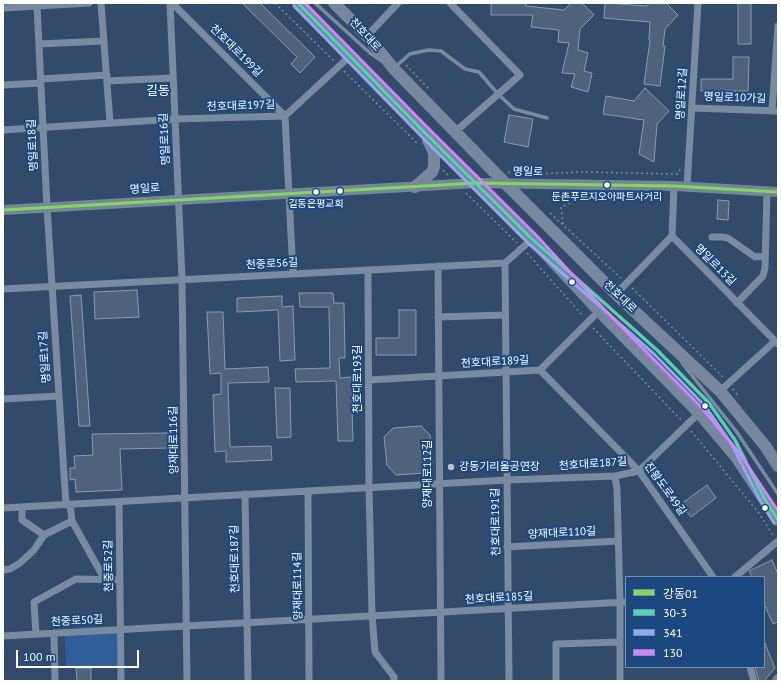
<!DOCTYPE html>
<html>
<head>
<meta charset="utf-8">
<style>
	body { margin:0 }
	#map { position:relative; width:781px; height:684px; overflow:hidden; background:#334b6a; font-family:"PT Sans","Noto Sans KR",sans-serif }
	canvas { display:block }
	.frame { position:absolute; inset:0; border:4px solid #fff; pointer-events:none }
	.legend { position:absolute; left:625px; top:576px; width:140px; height:92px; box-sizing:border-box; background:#1c4880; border:1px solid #7791b3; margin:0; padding:5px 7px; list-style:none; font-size:12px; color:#fff }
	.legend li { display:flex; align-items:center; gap:8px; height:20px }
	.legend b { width:20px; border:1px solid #7791b3 }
	.scale { position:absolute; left:16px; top:650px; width:123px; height:18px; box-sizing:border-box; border:2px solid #fff; border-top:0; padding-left:5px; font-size:12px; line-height:14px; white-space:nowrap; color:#fff; -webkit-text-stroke:3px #1c4880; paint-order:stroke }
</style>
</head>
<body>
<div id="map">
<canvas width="781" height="684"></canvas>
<div class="frame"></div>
<ul class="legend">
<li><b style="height:5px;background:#86d852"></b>강동01</li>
<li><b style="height:5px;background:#4bdaab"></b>30-3</li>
<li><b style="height:5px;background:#8fa9f0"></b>341</li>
<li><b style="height:5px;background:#d880ff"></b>130</li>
</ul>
<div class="scale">100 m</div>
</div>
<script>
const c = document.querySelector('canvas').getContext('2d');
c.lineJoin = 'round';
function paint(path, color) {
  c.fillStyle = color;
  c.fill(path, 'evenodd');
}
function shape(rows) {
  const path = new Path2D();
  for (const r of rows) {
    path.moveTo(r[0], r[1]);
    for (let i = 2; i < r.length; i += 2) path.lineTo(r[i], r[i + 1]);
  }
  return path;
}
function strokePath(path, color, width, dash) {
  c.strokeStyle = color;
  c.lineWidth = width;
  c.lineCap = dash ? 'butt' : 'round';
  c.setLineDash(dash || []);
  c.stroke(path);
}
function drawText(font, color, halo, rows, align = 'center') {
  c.font = font + ' "PT Sans","Noto Sans KR",sans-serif';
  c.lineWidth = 4;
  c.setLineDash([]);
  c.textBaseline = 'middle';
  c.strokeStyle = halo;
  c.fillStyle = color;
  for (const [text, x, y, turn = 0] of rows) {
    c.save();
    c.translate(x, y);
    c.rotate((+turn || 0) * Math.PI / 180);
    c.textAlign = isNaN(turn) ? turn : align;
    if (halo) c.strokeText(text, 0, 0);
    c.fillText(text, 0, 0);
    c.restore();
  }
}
paint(shape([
	[117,632,118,666,66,667,65,635]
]), '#305e98');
const building = shape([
	[242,3,260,3,315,57,300,73,291,64,297,57,242,3],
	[491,3,526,3,526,6,564,10,571,3,582,3,594,15,580,29,578,50,588,53,584,71,592,73,588,92,571,87,575,74,562,73,569,43,558,42,559,30,531,27,533,15,491,15,491,3],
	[605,3,647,6,649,3,666,3,678,15,665,29,663,46,665,46,660,86,644,84,650,40,649,40,650,22,604,18,605,3],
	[738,3,751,3,751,44,738,44,738,3],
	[733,57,749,57,748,91,701,91,701,79,733,79,733,57],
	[645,88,669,111,657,124,654,162,639,154,644,120,603,114,606,96,634,101,645,88],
	[509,115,533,119,528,147,504,142,509,115],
	[718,200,729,201,728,220,717,219,718,200],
	[137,290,139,317,95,319,94,292,137,290],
	[299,293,333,293,334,303,344,303,345,358,339,358,340,378,351,377,353,441,338,441,336,381,296,382,295,369,330,368,329,307,300,307,299,293],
	[81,295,90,426,79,426,70,296,81,295],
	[282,296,282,307,293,306,295,360,280,361,278,310,237,312,237,298,282,296],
	[399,310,416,310,416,355,376,355,376,338,399,338,399,310],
	[207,312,223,312,225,369,268,367,269,382,228,383,230,447,271,446,272,460,226,462,226,451,215,452,213,395,221,394,221,373,210,374,207,312],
	[275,388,290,388,291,437,277,438,275,388],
	[421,426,430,435,433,463,424,473,396,475,387,465,384,437,393,428,421,426],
	[170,433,170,448,120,449,122,490,76,492,75,479,70,480,70,468,75,468,74,456,93,455,92,434,170,433],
	[707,485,716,498,691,517,681,504,707,485],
	[772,560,778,574,778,622,773,624,764,604,764,577,752,577,749,571,772,560],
	[764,641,775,668,764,681,759,681,755,667,764,667,764,641],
	[76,668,91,668,91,681,77,681,76,668]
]);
paint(building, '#4f627b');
strokePath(building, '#8c9baf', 1);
strokePath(shape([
	[275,3,334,61],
	[406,65,430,90],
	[344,71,418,144],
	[443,170,449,176],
	[508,172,516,174],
	[536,174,583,172,677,174,681,168],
	[466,193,517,243],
	[550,213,621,278],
	[563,224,561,207,579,199,655,196],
	[527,253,583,316],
	[632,288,724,378],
	[593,328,682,421],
	[733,389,739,397],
	[691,431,758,512,773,535]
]), '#798ba0', 1.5, [2, 3]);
strokePath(shape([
	[315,3,370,53,380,60],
	[395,67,410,54,428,50,441,51,465,69,479,72,498,94,514,109,547,118],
	[572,274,657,350,709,403,735,440,746,462],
	[682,363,736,431,778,494]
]), '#798ba0', 3.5);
strokePath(shape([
	[101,3,110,123],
	[170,3,182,279,187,681],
	[172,3,285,116],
	[450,3,520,75,455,132],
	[37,6,47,207,66,505],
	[3,8,89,3],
	[367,36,398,3],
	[39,44,104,41],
	[41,79,107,75],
	[107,81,173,78],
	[3,85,41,83],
	[692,108,778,111],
	[772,111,778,26],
	[285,116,293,274],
	[3,130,175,119,285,116,350,56],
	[674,186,672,236,778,344],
	[687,186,698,3],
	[712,237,722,237,728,238,755,257,765,256],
	[505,263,509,681],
	[438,266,441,681],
	[368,270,369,487,372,615,375,652,394,677,394,681],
	[3,289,505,263,532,239],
	[616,294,672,236],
	[737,303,763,276,765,268,767,191],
	[438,317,505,315],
	[540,370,639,471,713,577],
	[369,380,540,370,599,311],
	[720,391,775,341],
	[3,399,59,396],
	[615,476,617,489,620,602,620,681],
	[308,491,309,681],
	[245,494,248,681],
	[119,502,121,681],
	[70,504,72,521,105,580],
	[22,507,22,520,44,535],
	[3,508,507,480,615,476,639,471,699,413],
	[507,547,618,541],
	[3,570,10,569,20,563,34,550,44,535,72,521],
	[735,577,778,541],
	[54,633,55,681],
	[36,634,34,602,76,579,120,580],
	[3,636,626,602],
	[750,667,754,681],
	[556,681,556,644,620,642]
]), '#798ba0', 7);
strokePath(shape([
	[3,210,476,183,674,186,778,192],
	[777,681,778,679]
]), '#74869d', 10);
strokePath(shape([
	[298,3,425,133,532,239,599,311,699,413,736,457,778,520],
	[334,3,367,36,394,69,505,183,616,294,720,391,766,447,778,466],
	[415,187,432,172,434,167,434,153,428,140]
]), '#77879e', 12);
strokePath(shape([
	[3,210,476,183,674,186,778,192]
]), '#86d852', 3);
strokePath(shape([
	[298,3,425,133,532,239,657,350,709,403,735,440,764,498,778,520]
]), '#4bdaab', 3);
strokePath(shape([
	[294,6,421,136,528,243,654,354,705,406,731,443,760,500,774,523]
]), '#8fa9f0', 3);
strokePath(shape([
	[305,3,429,129,536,235,603,308,703,409,740,454,778,511]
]), '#d880ff', 3);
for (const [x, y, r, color] of [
	[607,185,3.5,"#fff"],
	[340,191,3.5,"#fff"],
	[316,192,3.5,"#fff"],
	[572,282,3.5,"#fff"],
	[705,406,3.5,"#fff"],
	[451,467,4,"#b8c0cb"],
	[765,508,3.5,"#fff"]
]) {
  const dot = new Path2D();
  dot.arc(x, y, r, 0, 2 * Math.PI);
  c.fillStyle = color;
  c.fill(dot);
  strokePath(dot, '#1c4880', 1.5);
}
drawText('10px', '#fff', '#1c4880', [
	["둔촌푸르지오아파트사거리",607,197],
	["길동은평교회",316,204]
]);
drawText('11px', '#fff', '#1c4880', [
	["천호대로",365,35,47],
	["천호대로199길",236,51,45],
	["명일로12길",682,94,-87],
	["명일로10가길",735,98,2],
	["천호대로197길",241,106,-2],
	["명일로16길",165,139,-93],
	["명일로18길",33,145,-93],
	["명일로",528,172,1],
	["명일로",145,189,-4],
	["천중로56길",272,264,-3],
	["명일로13길",715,265,45],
	["천호대로",620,297,44],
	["명일로17길",45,357,-94],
	["천호대로189길",495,362,-3],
	["천호대로193길",358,379,-90],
	["양재대로116길",174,440,-91],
	["천호대로187길",593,464,-4],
	["양재대로112길",428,474,-90],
	["진황도로49길",665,489,54],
	["천호대로191길",496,522,-91],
	["양재대로110길",562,533,-3],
	["천호대로187길",235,559,-91],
	["천중로52길",109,566,-91],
	["양재대로114길",298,586,-91],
	["천호대로185길",499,598,-3],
	["천중로50길",77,621,-3]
]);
drawText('11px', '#fff', '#1c4880', [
	["강동기리울공연장",459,467]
], 'left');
drawText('13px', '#fff', '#1c4880', [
	["길동",158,91]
]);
</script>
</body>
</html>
